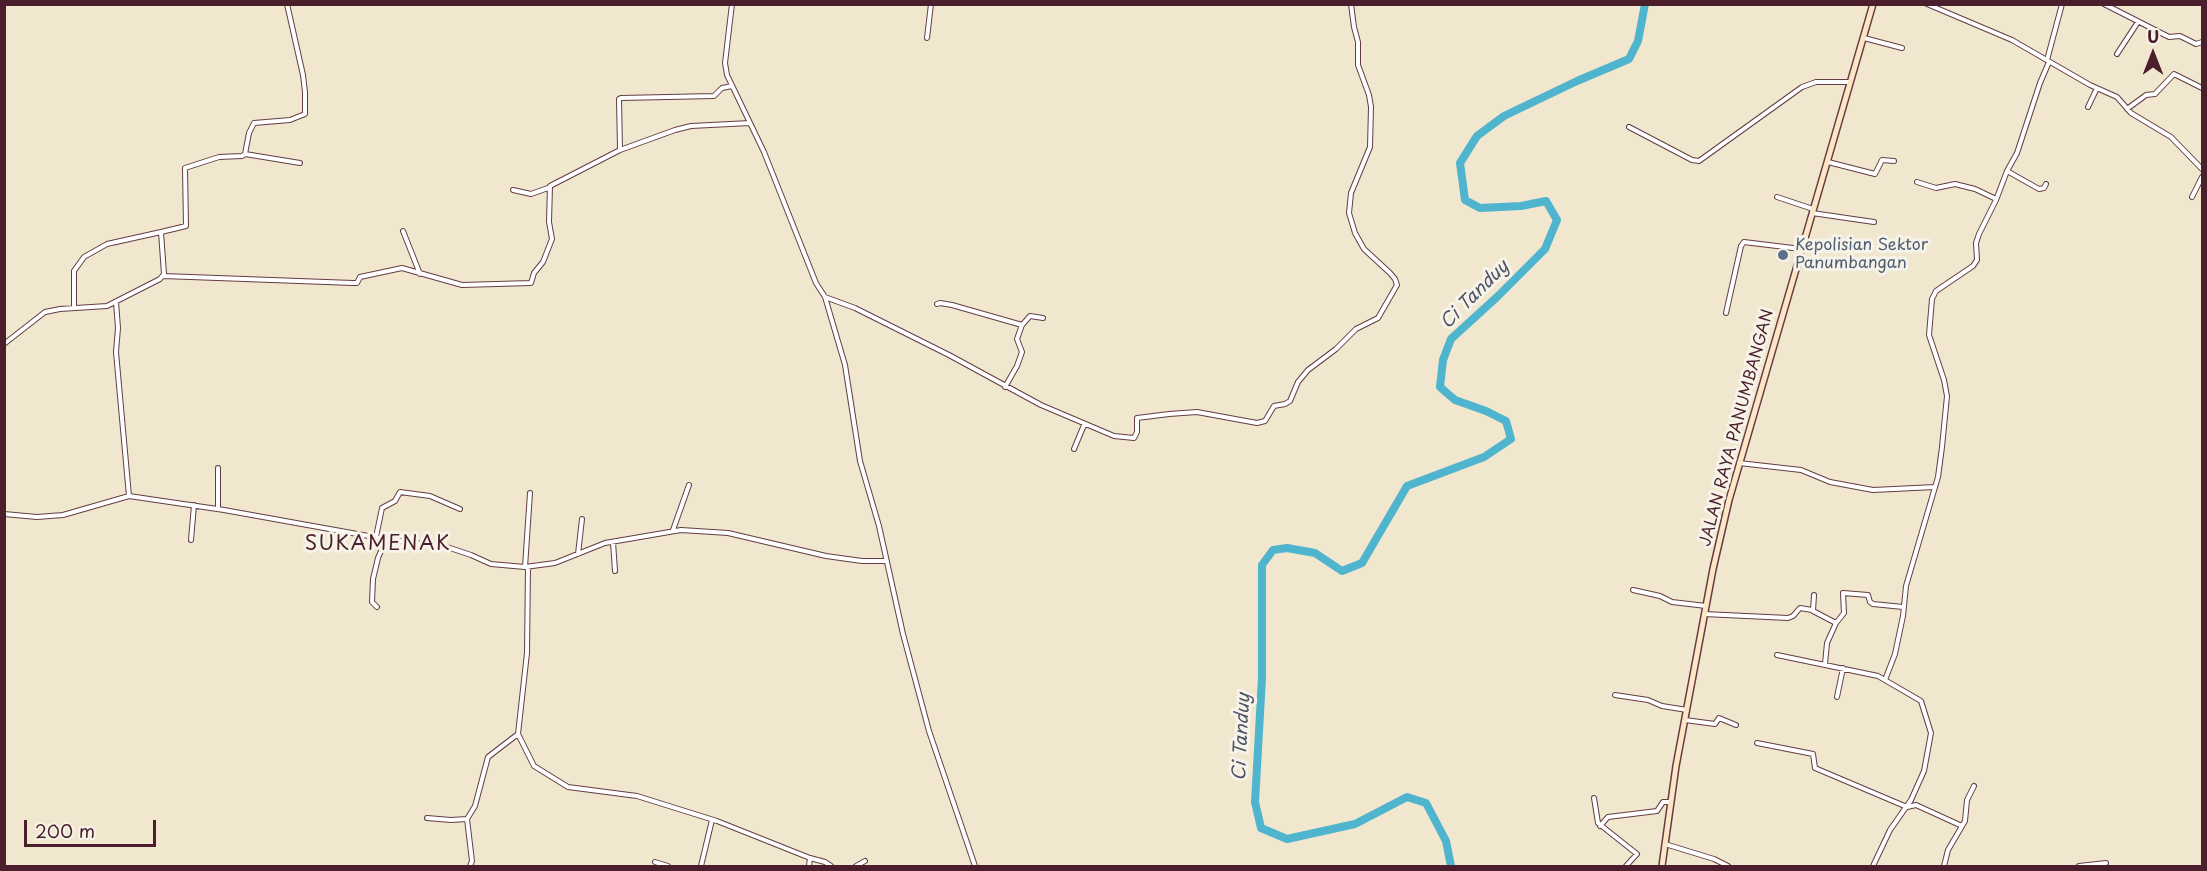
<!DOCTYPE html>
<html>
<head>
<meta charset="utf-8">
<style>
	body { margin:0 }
	#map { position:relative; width:2207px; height:871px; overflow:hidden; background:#f1e7cf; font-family:"Playpen Sans",sans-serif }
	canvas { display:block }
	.frame { position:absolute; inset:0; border:6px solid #4a1f2b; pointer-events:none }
	.north { position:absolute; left:2123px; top:24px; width:60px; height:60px; -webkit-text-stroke:4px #f7f3e8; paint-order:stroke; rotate:0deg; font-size:16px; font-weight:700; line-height:24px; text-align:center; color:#4a1f2b }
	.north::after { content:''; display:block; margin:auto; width:21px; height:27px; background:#4a1f2b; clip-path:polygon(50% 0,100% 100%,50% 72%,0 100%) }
	.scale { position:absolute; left:24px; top:820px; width:132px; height:27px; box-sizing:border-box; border:3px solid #4a1f2b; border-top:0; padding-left:8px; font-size:18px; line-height:21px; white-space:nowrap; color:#4a1f2b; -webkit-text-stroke:4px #f7f3e8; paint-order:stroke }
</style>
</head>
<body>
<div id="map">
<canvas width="2207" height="871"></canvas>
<div class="frame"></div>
<div class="north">U</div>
<div class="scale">200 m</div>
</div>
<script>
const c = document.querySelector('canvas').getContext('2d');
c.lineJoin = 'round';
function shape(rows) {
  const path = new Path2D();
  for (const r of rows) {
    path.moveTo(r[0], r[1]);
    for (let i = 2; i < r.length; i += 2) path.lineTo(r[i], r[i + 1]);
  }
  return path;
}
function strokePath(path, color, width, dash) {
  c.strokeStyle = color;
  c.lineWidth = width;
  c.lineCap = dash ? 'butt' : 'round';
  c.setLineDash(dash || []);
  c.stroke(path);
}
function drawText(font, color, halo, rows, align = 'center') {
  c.font = font + ' "Playpen Sans",sans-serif';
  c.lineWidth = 6;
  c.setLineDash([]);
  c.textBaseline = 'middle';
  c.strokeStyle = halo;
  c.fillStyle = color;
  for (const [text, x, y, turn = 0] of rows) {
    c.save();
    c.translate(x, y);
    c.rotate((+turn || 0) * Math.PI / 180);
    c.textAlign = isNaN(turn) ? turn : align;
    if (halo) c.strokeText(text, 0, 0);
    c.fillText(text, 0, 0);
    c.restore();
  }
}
strokePath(shape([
	[1451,866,1446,841,1426,803,1407,797,1355,824,1287,839,1261,828,1255,802,1262,678,1262,565,1273,550,1287,548,1315,553,1342,571,1362,563,1407,486,1484,457,1511,439,1506,421,1486,411,1455,400,1440,387,1443,360,1451,339,1497,297,1545,249,1557,220,1546,201,1521,206,1480,208,1465,200,1460,163,1477,136,1504,116,1577,81,1629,59,1638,41,1645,4]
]), '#4fb4cd', 8);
const street = shape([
	[732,4,725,63,727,75,764,152,816,283,825,297,845,365,860,461,879,526,903,634,929,731,975,866],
	[1927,4,2012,40,2090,85,2117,97,2131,113,2171,137,2202,169],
	[2104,4,2169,37,2180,36,2196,44,2202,42],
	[927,38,931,4],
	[1864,38,1902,48],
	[2117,54,2138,22],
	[2047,60,2062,4],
	[2088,107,2097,88],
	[2127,109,2146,95,2155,94,2174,74,2202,88],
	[1629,127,1692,160,1699,161,1802,87,1816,82,1850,82],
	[620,150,619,99,621,98,714,96,722,88,732,86],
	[245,154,300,163],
	[1828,162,1875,174,1882,160,1894,161],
	[2007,171,2039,189,2044,188,2046,184],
	[1917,182,1936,188,1955,184,1975,189,1996,199],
	[513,190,531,194,548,188],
	[1777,197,1813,209],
	[2192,197,2202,177],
	[1812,213,1874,222],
	[403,231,420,274],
	[163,276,353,283,357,283,360,277,402,268,462,285,531,283,534,273,543,262,552,239,549,222,550,186,620,150,675,130,691,126,750,123],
	[825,297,855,308,949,355,1041,405,1114,436,1134,438,1137,432,1137,418,1169,414,1197,412,1257,423,1265,421,1274,406,1285,404,1290,401,1298,382,1308,370,1336,349,1356,329,1378,318,1397,285,1395,279,1390,273,1364,249,1355,233,1349,213,1351,193,1370,147,1371,107,1369,95,1358,65,1358,42,1354,27,1351,4],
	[116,302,118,328,116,352,129,496],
	[937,304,940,303,952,305,1022,325],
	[74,308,74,271,84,257,107,244,161,232],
	[1726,313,1741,246,1744,242,1801,249],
	[4,344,45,312,60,309,107,306,160,279,164,274,161,232,186,226,185,168,219,157,242,156,245,154,249,133,254,123,290,120,305,114,305,92,303,75,287,4],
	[1005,387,1017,366,1022,352,1017,339,1022,325,1030,316,1043,318],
	[1074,449,1084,425],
	[1739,463,1801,470,1830,482,1873,490,1935,487],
	[218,468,218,509],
	[4,514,37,517,63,515,129,496,224,510,374,537,450,548,471,555,491,564,525,567,555,563,605,543,681,530,728,533,826,556,862,561,887,561],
	[673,530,689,485],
	[376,537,382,508,395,501,400,492,430,496,460,509],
	[191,540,194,505],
	[613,542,615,571],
	[578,554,582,519],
	[525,567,530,493],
	[528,567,527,653,518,734,534,766,568,787,637,796,717,821,810,858,809,866],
	[1633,590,1660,596,1672,602,1706,606],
	[1814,595,1813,611,1836,623,1827,643,1825,664],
	[377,607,372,602,373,579,378,558,386,539],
	[1704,614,1788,618,1793,616,1800,608,1812,610],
	[1836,623,1844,613,1843,593,1868,595,1870,602,1873,604,1903,607],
	[1777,655,1878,676,1921,701,1931,733,1924,771,1911,800,1890,830,1873,866],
	[1885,680,1895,654,1903,616,1906,586,1938,477,1942,447,1947,396,1944,380,1929,335,1932,299,1936,291,1973,266,1977,260,1976,243,1979,234,1996,200,2007,171,2017,153,2040,83,2049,62],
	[1615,695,1648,700,1662,706,1687,710],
	[1837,697,1843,668],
	[1685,720,1715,724,1719,718,1736,725],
	[1757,743,1813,754,1815,768,1907,807,1916,805,1962,826],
	[1594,798,1598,823,1637,854,1626,866],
	[427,818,451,820,467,819,475,806,488,757,518,734],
	[467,819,472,861,470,866],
	[1600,826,1608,817,1657,811,1663,802,1671,802],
	[1665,844,1714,859,1728,866],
	[810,858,825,862,831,866],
	[655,862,668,866],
	[701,866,712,820],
	[856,866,865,861],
	[1944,866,1948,850,1965,821,1967,800,1974,786],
	[2079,866,2106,863]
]);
const secondary = shape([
	[1662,866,1676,766,1713,569,1729,500,1873,4]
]);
strokePath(street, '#633d44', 6);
strokePath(secondary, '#633d44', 8);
strokePath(street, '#fff', 4);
strokePath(secondary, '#fde5c5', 5);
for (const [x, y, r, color] of [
	[1783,255,6,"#5c6f8a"]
]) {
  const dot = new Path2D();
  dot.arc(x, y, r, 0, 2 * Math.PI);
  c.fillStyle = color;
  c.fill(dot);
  strokePath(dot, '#f7f3e8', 2);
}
drawText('16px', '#4e5e75', '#f7f3e8', [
	["Kepolisian Sektor",1795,246],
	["Panumbangan",1795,264]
], 'left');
drawText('16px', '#4a1f2b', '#f7f3e8', [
	["JALAN RAYA PANUMBANGAN",1737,428,-75]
]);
drawText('italic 18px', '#4c5364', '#f7f3e8', [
	["Ci Tanduy",1475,295,-45],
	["Ci Tanduy",1242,737,-87]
]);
c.letterSpacing = '1.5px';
drawText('20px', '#4a1f2b', '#f7f3e8', [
	["SUKAMENAK",378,544]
]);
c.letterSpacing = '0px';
</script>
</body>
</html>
